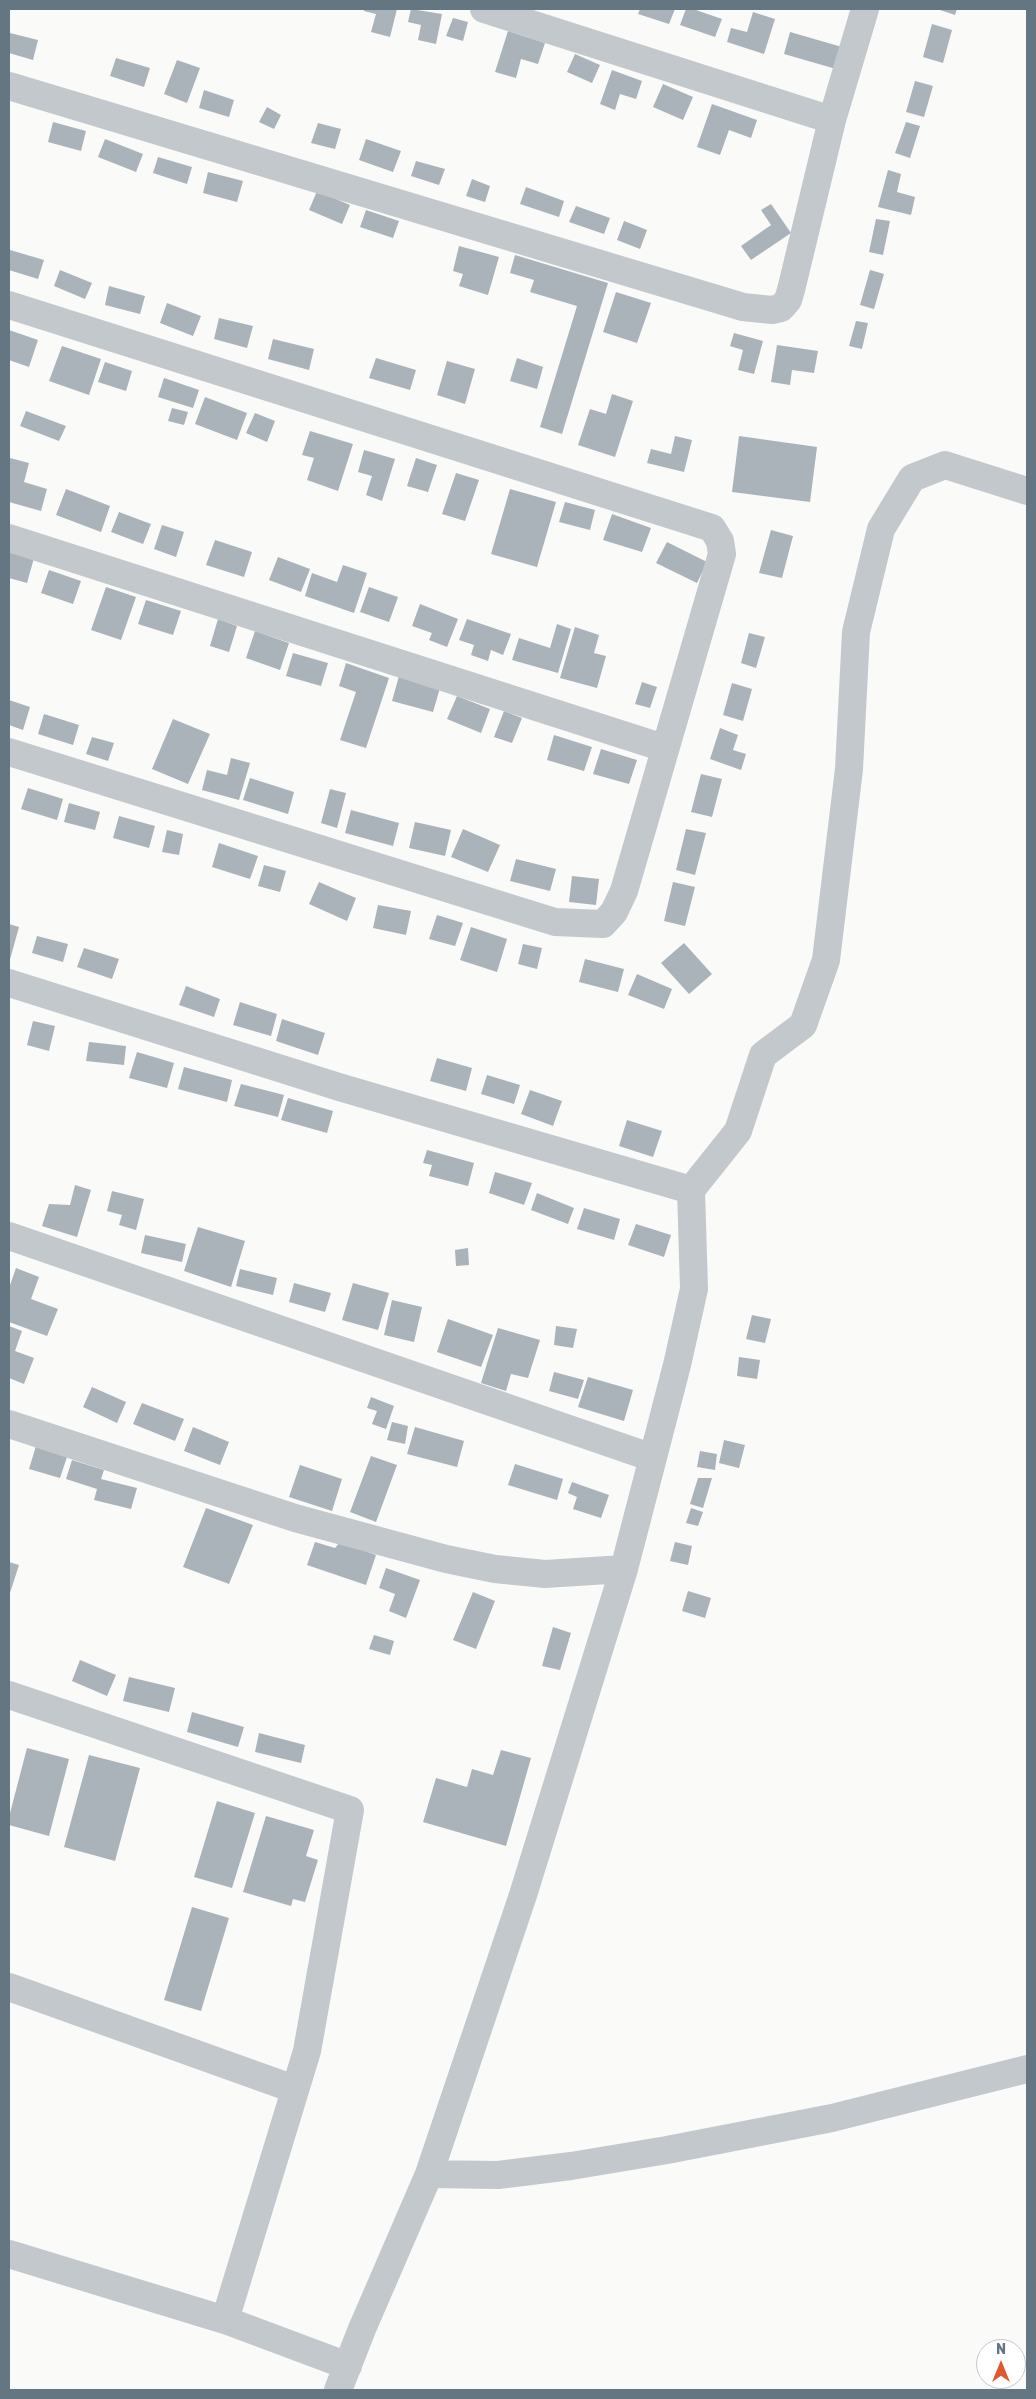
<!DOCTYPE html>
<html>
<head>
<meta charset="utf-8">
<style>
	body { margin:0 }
	#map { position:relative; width:1036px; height:2399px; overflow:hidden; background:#fafaf8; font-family:Rubik,sans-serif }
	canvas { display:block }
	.frame { position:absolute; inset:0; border:10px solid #657683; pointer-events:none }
	.north { position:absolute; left:976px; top:2339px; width:50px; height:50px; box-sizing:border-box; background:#fff; border:1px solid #c1c8cd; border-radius:50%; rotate:0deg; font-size:14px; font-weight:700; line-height:20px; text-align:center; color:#657683 }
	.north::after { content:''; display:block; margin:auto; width:18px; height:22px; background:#e4572e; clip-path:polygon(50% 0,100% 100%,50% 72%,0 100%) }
</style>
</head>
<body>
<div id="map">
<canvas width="1036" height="2399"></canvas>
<div class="frame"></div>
<div class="north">N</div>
</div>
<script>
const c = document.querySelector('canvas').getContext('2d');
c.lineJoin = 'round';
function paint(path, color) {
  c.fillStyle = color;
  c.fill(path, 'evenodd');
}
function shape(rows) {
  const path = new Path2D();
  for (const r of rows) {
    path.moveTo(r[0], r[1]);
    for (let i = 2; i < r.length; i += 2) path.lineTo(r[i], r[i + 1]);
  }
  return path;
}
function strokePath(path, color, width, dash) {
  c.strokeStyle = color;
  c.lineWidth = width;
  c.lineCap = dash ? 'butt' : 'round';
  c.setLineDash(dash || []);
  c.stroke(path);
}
paint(shape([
	[364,9,397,9,390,37,371,32,376,14,364,11],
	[411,9,442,14,436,44,418,40,421,25,408,22],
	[640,9,675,9,669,24,638,14],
	[686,9,693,9,722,19,715,37,680,25],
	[937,9,957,9,955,15],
	[753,12,775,19,764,54,727,42,731,28,747,32],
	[453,18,468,22,463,41,446,36],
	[932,24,952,30,943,63,923,57],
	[508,31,545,43,538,64,521,59,516,78,495,72],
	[790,32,842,47,836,69,784,54],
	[10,33,38,40,33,60,9,53],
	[575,54,600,65,592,83,567,72],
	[116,58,150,68,144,87,110,76],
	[177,60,200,68,187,103,164,94],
	[612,70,642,81,636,99,620,94,615,110,600,104],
	[915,81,933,86,924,117,906,112],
	[663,84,693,97,683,120,653,107],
	[204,90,234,100,229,117,199,108],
	[712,104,757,120,751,138,729,130,720,155,697,147],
	[267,107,281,115,274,129,259,122],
	[53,122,86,131,81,151,48,142],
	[906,122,920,126,910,158,895,153],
	[318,123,341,129,335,149,311,143],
	[105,139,143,154,136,172,98,157],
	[366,139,401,151,393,172,359,160],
	[158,157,192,167,187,184,153,173],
	[416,161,445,169,439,185,411,176],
	[888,170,901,174,897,192,915,197,911,215,878,207],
	[208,172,243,181,237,202,203,193],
	[472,179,490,186,485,202,466,196],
	[526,187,564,201,559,217,520,204],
	[317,191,350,205,342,224,309,210],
	[771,204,791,233,751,260,741,246,771,225,761,210],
	[576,206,610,218,604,234,569,222],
	[366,210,399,221,393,238,360,227],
	[876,219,890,221,883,255,869,252],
	[624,221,647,230,640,249,617,240],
	[459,246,499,257,488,295,459,286,463,274,453,271],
	[10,250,44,260,38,279,9,270],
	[515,255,608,283,562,434,540,427,577,306,530,292,534,280,510,273],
	[60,270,92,283,85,299,54,286],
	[870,270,884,274,874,309,860,305],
	[109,286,145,296,140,314,105,305],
	[616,292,651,303,637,343,603,332],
	[167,303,201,316,193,336,160,323],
	[219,318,253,326,247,348,214,339],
	[856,321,868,323,862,349,849,346],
	[9,330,38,340,29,367,9,360],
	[734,333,763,341,754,374,738,370,743,350,730,346],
	[273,339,314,349,309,370,268,359],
	[777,345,818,351,814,373,792,370,790,385,771,382],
	[62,346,101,359,89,395,49,381],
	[376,358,416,370,410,390,369,378],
	[517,358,543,367,537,389,510,381],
	[447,361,475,369,465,404,437,395],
	[105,362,132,371,126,391,98,382],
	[164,378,199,390,193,408,158,397],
	[612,394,633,401,615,457,578,445,590,409,606,414],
	[205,397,247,413,237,440,195,424],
	[172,408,188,412,184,425,168,421],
	[26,411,66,426,59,441,20,426],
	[255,413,275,421,267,442,246,433],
	[310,431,353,444,338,491,307,480,314,458,302,455],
	[675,436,692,440,684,472,647,463,651,449,671,454],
	[739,436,817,447,810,502,732,492],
	[364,450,395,459,382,501,366,495,372,476,358,472],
	[10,458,29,463,24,482,47,489,41,511,9,502],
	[416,458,437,465,428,492,407,486],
	[456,473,479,480,465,521,442,514],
	[66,489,110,506,101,532,56,515],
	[510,489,556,502,537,567,491,554],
	[565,502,595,510,590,530,559,522],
	[119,512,151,524,143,544,111,532],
	[612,514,651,528,642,552,603,540],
	[162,525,184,532,176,557,154,549],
	[771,530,793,536,782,578,759,573],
	[215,540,252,552,244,577,206,565],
	[667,542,707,562,697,583,656,563],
	[9,550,34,558,27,583,9,578],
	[278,557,310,569,301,592,269,580],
	[343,565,367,573,354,613,305,596,312,573,337,582],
	[49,570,81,581,73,604,41,593],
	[106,587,136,597,121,640,91,630],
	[369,587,398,597,389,622,360,612],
	[146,600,181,611,173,635,138,624],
	[420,604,458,619,447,647,429,640,432,633,412,626],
	[218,619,237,626,229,652,210,646],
	[467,619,511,634,503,655,491,650,488,661,471,655,474,645,459,640],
	[557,624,571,629,558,673,512,660,519,638,550,648],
	[575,627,599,635,594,653,606,656,597,688,560,678],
	[255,631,289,643,280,670,246,658],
	[749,633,765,637,756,668,741,663],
	[293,653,328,663,321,686,286,676],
	[346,663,389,678,366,748,340,740,356,692,339,686],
	[399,676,440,688,433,712,392,701],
	[642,682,657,687,650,708,635,704],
	[732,683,752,689,743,721,723,715],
	[457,696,490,709,481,733,447,719],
	[9,700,30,707,23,730,9,725],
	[504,711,522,718,512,743,494,737],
	[44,714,79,725,73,745,38,734],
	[173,719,210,734,188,784,152,769],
	[720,728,738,735,733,750,746,754,741,770,710,759],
	[554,735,592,747,584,771,547,760],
	[92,737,114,743,108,761,86,754],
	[601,749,637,760,629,784,593,774],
	[231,758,250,763,239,800,202,790,207,770,227,775],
	[701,774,722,779,712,817,691,812],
	[250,778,294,792,288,814,243,800],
	[28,788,63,799,57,820,21,809],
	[330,789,346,793,337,828,321,823],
	[69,803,100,812,95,830,64,822],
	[351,810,399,823,393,846,345,833],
	[119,816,155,826,149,848,113,838],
	[415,822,451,830,445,856,409,848],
	[463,829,500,845,488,872,451,857],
	[686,829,706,833,695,875,676,870],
	[167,830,183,834,179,855,162,852],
	[219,843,258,856,250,879,212,867],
	[516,859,556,869,550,891,510,881],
	[264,865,286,871,280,892,258,886],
	[572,876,599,879,596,905,569,902],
	[319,882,356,898,347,921,309,904],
	[673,882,695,887,685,926,664,921],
	[378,905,411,911,406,935,373,928],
	[437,915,463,923,455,946,429,939],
	[9,924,19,927,9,963],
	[471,927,507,939,497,972,460,960],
	[37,936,68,944,63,962,32,953],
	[684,943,712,974,689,994,661,963],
	[523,944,542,948,537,969,518,964],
	[84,948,119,959,112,979,77,967],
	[585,959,624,969,618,992,579,982],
	[637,974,672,989,664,1009,628,995],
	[186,986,220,999,214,1017,179,1005],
	[240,1002,277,1014,271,1036,233,1025],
	[282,1019,325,1033,318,1055,276,1041],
	[33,1021,55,1026,49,1051,27,1045],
	[89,1042,126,1046,124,1065,86,1061],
	[137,1052,174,1063,167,1088,129,1078],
	[437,1058,472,1068,466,1091,430,1081],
	[184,1067,232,1080,227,1102,178,1089],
	[487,1075,520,1085,514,1104,481,1094],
	[241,1084,284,1095,278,1117,234,1106],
	[530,1090,562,1101,553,1126,521,1114],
	[288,1098,333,1111,327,1133,281,1120],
	[627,1120,662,1131,653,1157,619,1146],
	[427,1150,474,1163,468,1186,429,1176,432,1165,423,1163],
	[495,1172,532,1183,524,1205,489,1193],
	[75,1185,91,1190,77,1237,42,1226,49,1204,70,1205],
	[112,1191,144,1199,136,1230,119,1225,122,1215,107,1211],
	[537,1193,574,1208,568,1224,531,1210],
	[584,1208,620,1219,614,1240,577,1229],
	[636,1224,671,1235,664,1257,628,1245],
	[198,1227,245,1241,231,1287,184,1271],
	[145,1235,186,1244,182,1262,141,1253],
	[468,1248,469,1265,456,1266,455,1250],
	[16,1268,39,1277,31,1299,58,1309,47,1336,9,1322,9,1288],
	[240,1269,277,1278,273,1295,236,1286],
	[294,1283,331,1293,325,1312,289,1302],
	[353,1283,389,1293,378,1330,342,1320],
	[392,1300,422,1307,414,1342,384,1335],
	[752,1315,771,1319,765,1343,746,1339],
	[448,1319,493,1335,481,1367,437,1352],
	[9,1326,22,1331,15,1351,34,1358,24,1384,9,1378],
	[556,1326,577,1329,573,1348,554,1345],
	[498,1328,540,1340,528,1378,511,1374,506,1391,481,1383],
	[739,1357,760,1360,757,1379,737,1376],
	[554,1372,584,1380,578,1399,549,1391],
	[588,1377,633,1390,624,1421,578,1407],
	[92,1387,126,1402,117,1423,83,1407],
	[371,1397,394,1406,386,1429,372,1424,377,1411,367,1408],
	[142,1403,184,1419,175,1441,133,1424],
	[392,1422,408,1426,405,1444,387,1440],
	[193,1427,229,1442,220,1465,184,1451],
	[415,1427,464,1441,457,1467,407,1454],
	[724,1440,745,1445,739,1468,719,1463],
	[36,1446,68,1454,60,1478,29,1469],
	[700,1451,717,1454,715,1470,697,1467],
	[371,1456,397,1465,376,1522,350,1512],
	[72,1460,104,1470,101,1479,137,1488,131,1509,94,1500,97,1489,66,1479],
	[515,1464,563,1479,557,1500,508,1485],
	[300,1465,342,1479,332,1511,289,1497],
	[698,1478,712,1478,703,1508,690,1504],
	[572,1482,609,1495,601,1518,573,1509,577,1497,568,1493],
	[206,1508,253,1525,229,1584,183,1567],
	[691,1508,703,1512,698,1526,686,1523],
	[315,1542,335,1548,340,1542,376,1555,366,1585,307,1565],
	[675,1542,692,1546,688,1565,670,1561],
	[9,1562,19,1565,9,1596],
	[386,1568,420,1580,406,1618,389,1611,395,1594,379,1588],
	[688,1591,711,1598,705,1618,682,1611],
	[473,1592,495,1601,476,1649,453,1640],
	[553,1627,571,1633,560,1670,542,1666],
	[374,1635,394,1641,390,1655,369,1649],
	[80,1660,116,1675,107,1696,72,1681],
	[129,1677,175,1688,169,1712,123,1701],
	[192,1712,244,1727,238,1747,187,1732],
	[259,1733,305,1745,301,1763,255,1752],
	[27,1748,69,1759,49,1836,9,1825,9,1817],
	[501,1750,531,1758,506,1846,423,1822,436,1778,467,1787,472,1769,493,1775],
	[89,1755,140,1768,115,1861,64,1847],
	[217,1801,255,1813,232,1888,194,1877],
	[266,1816,314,1830,306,1856,318,1860,305,1902,293,1899,291,1906,243,1892],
	[192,1907,229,1918,201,2011,164,2000]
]), '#aab3b9');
strokePath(shape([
	[484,9,832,120],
	[9,86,743,307,772,310,781,308,788,300,791,290,832,120,865,9],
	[9,305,712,528,720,541,722,554,624,891,614,912,603,924,555,922,9,752],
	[9,538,664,748],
	[9,983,339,1087,691,1190],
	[9,1236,653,1458],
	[9,1424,295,1518,446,1559,495,1569,545,1574,624,1569],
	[9,1695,350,1810,307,2051,225,2320],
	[9,1987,294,2089],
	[429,2174,498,2175,571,2166,667,2150,832,2118,1027,2069],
	[9,2254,225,2320,348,2366],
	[338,2390,362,2329,429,2174,523,1895,624,1569,677,1365,694,1289,691,1190,738,1131,763,1055,803,1025,826,960,849,769,856,632,881,529,912,478,945,465,1027,491]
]), '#c3c8cc', 28);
</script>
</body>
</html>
